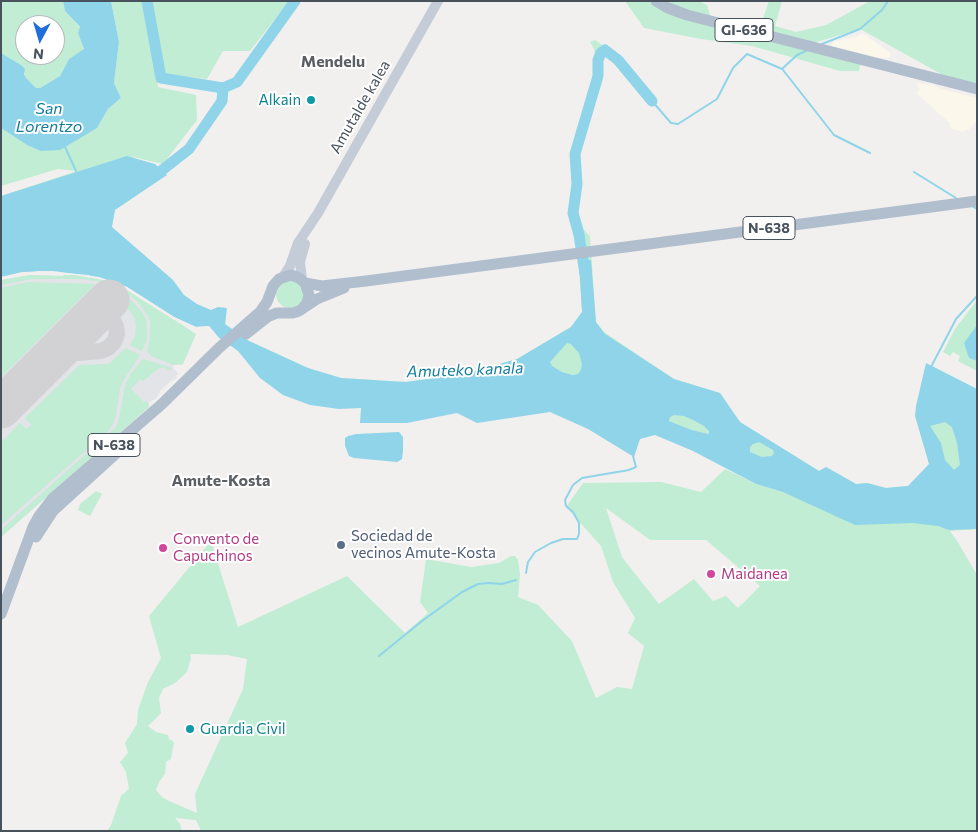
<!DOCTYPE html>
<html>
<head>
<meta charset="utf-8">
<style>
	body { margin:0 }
	#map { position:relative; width:978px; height:832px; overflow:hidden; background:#f2f0ef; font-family:Commissioner,sans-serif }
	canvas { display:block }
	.frame { position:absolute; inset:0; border:2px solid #48525c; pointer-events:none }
	.north { position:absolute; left:15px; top:15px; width:50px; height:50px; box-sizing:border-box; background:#fff; border:1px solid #b6babe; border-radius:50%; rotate:186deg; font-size:14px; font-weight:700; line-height:20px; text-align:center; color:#48525c }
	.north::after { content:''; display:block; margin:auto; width:18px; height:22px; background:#206edb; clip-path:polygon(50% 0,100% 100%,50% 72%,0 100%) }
</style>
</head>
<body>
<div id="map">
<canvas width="978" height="832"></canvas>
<div class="frame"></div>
<div class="north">N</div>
</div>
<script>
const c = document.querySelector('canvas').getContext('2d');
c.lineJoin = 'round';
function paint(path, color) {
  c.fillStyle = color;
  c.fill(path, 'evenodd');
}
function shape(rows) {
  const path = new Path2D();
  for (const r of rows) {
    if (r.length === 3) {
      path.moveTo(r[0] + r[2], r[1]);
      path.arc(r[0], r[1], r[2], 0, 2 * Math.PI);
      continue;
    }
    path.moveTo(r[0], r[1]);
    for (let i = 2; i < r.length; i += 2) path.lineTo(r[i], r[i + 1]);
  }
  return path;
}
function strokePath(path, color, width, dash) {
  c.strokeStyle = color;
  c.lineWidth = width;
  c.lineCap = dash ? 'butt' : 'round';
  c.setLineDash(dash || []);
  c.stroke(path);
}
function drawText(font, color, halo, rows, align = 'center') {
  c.font = font + ' Commissioner,sans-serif';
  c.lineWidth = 4;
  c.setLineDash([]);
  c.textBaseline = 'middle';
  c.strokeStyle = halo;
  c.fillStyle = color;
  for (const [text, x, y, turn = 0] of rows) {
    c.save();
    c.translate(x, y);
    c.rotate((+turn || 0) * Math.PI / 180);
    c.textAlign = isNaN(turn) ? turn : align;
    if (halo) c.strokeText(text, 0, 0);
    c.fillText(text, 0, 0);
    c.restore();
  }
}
paint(shape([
	[862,34,869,36,869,38,891,53,889,58,876,58,831,46,834,41,856,37],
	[917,83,933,85,941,89,977,98,977,121,968,130,965,130,964,132,953,129,949,126,951,124,916,93,919,90]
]), '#fbf7ea');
paint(shape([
	[30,275,63,276,64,275,104,280,160,310,196,334,183,364,181,365,175,364,172,367,179,374,176,376,177,378,171,381,161,390,156,399,149,402,149,407,1,537,1,280]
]), '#e2e4e7');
paint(shape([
	[1,1,63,1,65,11,80,28,78,33,84,50,69,59,60,76,40,88,36,88,26,78,21,65,1,53],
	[25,25,55,25,55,55,25,55],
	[111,1,147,1,158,87,196,95,197,120,163,164,133,157,123,179,1,196,77,171,58,169,1,186,1,128,27,145,97,128,108,109,121,98,114,83,119,42],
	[152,1,289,1,250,51,223,51,207,79,162,74],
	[625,1,699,1,707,5,712,21,758,33,769,1,782,1,775,26,796,32,826,25,870,1,977,1,977,94,860,29,807,45,861,60,859,71,840,71,752,46,701,39,644,28],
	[595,40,613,53,627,68,624,70,606,55,602,61,600,80,590,107,579,158,582,183,577,208,584,230,590,236,596,322,604,332,674,379,720,393,740,422,819,471,826,467,856,484,867,483,886,488,908,486,936,469,928,441,933,367,977,389,977,498,905,507,753,454,709,434,692,430,633,407,573,375,562,372,552,367,436,383,299,377,224,325,227,308,225,325,249,341,308,368,341,378,406,382,464,374,517,359,571,327,582,312,577,242,570,216,570,204,573,186,572,152,595,85,597,66,594,49,590,42],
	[30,275,63,276,64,275,75,275,104,280,124,288,196,334,183,364,174,365,153,357,149,354,147,351,150,339,150,321,147,314,137,301,126,293,110,284,98,281,80,279,31,279,1,285,1,280],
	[290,294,14],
	[28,282,95,284,1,377,1,288],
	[106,287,131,300,142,312,146,320,147,329,147,339,142,351,130,345,135,336,136,327,135,320,131,312],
	[977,300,977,325,965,344,969,358,977,361,977,371,958,361,960,356,953,352,950,356,943,352,955,329],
	[126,348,140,355,123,381,120,388,116,415,113,424,108,431,1,525,1,442,20,423,26,429,32,425,25,418,73,371,80,365,109,364],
	[143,359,172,368,169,371,164,367,159,368,143,381,140,379,131,389,144,402,148,402,149,407,1,537,1,530,116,427,119,419,125,385,130,375],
	[725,469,756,484,783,492,894,519,977,529,950,531,959,544,977,575,977,831,201,831,196,820,175,818,180,824,182,831,107,831,111,825,121,796,129,789,126,772,120,762,128,753,125,743,137,724,138,710,148,682,161,658,149,616,211,541,238,627,347,576,405,633,428,613,420,602,426,559,471,567,499,563,511,556,515,556,518,560,520,575,518,597,538,605,572,641,596,698,617,687,632,689,644,646,628,633,635,618,613,582,601,546,566,507,583,483,661,482,701,492],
	[606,508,650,540,706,540,760,586,738,608,726,596,713,601,694,579,659,604,622,557],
	[190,654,227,655,247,659,243,689,195,794,197,813,169,801,162,797,156,790,159,782,165,774,166,762,171,759,174,742,169,739,168,735,156,732,148,726,161,713,159,698,163,689,175,683,187,672,191,658],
	[96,491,102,494,90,516,78,510,80,504]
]), '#c0edd3');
paint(shape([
	[63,1,111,1,119,42,114,83,121,98,108,109,97,128,60,150,41,151,27,145,1,128,1,53,21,65,25,69,24,74,26,78,36,88,40,88,60,76,69,59,84,49,78,33,80,27,65,11],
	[127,156,155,164,167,175,115,210,112,227,173,280,184,295,197,304,211,310,218,307,227,308,225,324,249,341,308,368,341,378,406,382,464,374,517,359,571,327,582,312,579,260,591,260,596,322,605,334,674,379,720,393,740,422,819,471,826,467,856,484,867,483,886,488,908,486,929,464,915,416,916,406,926,363,977,389,977,529,949,530,938,526,913,523,855,525,783,492,756,484,693,451,655,435,640,439,634,457,588,429,550,412,477,423,457,413,407,423,360,423,361,408,339,409,310,405,283,395,260,378,238,351,218,337,209,326,196,327,174,317,127,287,99,277,53,271,22,272,1,277,1,196],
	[567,343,571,344,579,353,582,364,581,370,578,374,573,375,562,372,552,366,550,362],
	[674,415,684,416,695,421,704,426,709,431,709,434,692,430,669,421,670,417],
	[945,422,952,427,957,443,960,465,954,470,945,460,941,443,930,426],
	[759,442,773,450,774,453,772,456,762,457,750,452,750,447,753,444],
	[977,325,977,361,969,358,964,343],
	[399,432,403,437,403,451,402,459,397,462,354,458,349,456,345,446,345,438,348,436,356,434]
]), '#8fd4e9');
paint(shape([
	[39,271,88,275,110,281,127,287,174,317,196,327,209,326,218,337,216,338,208,329,196,330,173,319,124,288,104,280,75,275,40,273,1,279,1,277]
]), '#f2f0ef');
strokePath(shape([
	[822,44,860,29,882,10,888,1],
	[783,70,834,135,870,153],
	[652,101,671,123,678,124,717,99,733,68,747,54,782,69,797,55,806,51],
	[65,147,76,171],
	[914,172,956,198],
	[972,206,977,209],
	[931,367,956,319,977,296],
	[526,573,528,562,535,552,551,543,563,539,577,539,579,534,579,523,573,512,566,506,565,500,573,485,582,478,629,470,636,467,633,456],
	[379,656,422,621,462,592,478,584,488,583,502,584,516,580]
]), '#8fd4e9', 2);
strokePath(shape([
	[147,1,161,78,223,88],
	[148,177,161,171,189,149,222,101,223,88,237,82,295,1],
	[585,274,579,235,573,213,577,184,575,154,598,76,598,60,601,53,605,50,618,60,652,101]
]), '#8fd4e9', 11);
strokePath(shape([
	[43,366,57,357,66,354,101,351,108,348,114,342,117,334,116,326,110,315,99,310]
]), '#d2d2d4', 16);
strokePath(shape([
	[1,408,109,300]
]), '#d2d2d4', 41);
strokePath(shape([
	[283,277,290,266,298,243,318,213,438,1],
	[302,280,300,262,305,244]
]), '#c3ccd7', 10);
strokePath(shape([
	[656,1,668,8,687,15,977,89],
	[305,283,322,286,366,281,977,201],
	[246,334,269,316,277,313,293,313,299,311,317,299,344,288],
	[36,537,53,511,131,440],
	[1,614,33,527,39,516,52,499,162,404,219,348,260,312,267,302,273,286,279,279,291,275,299,278,305,283,309,295,307,303,303,308]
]), '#b0becd', 11);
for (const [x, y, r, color] of [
	[311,100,5,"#0f9aa8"],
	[341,545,5,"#5c6f8a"],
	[163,548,5,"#d1479c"],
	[711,574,5,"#d1479c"],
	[190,729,5,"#0f9aa8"]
]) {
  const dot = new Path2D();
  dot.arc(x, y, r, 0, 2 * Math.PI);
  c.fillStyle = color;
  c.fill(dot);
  strokePath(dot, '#fff', 2);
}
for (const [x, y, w] of [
	[744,30,58],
	[769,228,52],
	[114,445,52]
]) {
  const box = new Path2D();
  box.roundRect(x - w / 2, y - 11.5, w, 23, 4);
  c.fillStyle = '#fff';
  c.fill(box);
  strokePath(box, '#48525c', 1);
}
drawText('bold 14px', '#48525c', null, [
	["GI-636",744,30],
	["N-638",769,228],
	["N-638",114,445]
]);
drawText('15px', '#0d838f', '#fff', [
	["Alkain",301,100],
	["Guardia Civil",200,729,"left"]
], 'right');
drawText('15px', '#48525c', '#fff', [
	["Amutalde kalea",360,107,-60]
]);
drawText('15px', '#4e5e75', '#fff', [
	["Sociedad de",351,536],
	["vecinos Amute-Kosta",351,553]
], 'left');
drawText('15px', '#b23c85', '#fff', [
	["Convento de",173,539],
	["Capuchinos",173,556],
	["Maidanea",721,574]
], 'left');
drawText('bold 16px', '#5c6064', '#fff', [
	["Mendelu",333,62],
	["Amute-Kosta",221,481]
]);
drawText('italic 16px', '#127d9e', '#fff', [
	["San",49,109],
	["Lorentzo",49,127],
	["Amuteko kanala",465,370,-2]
]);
</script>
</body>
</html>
